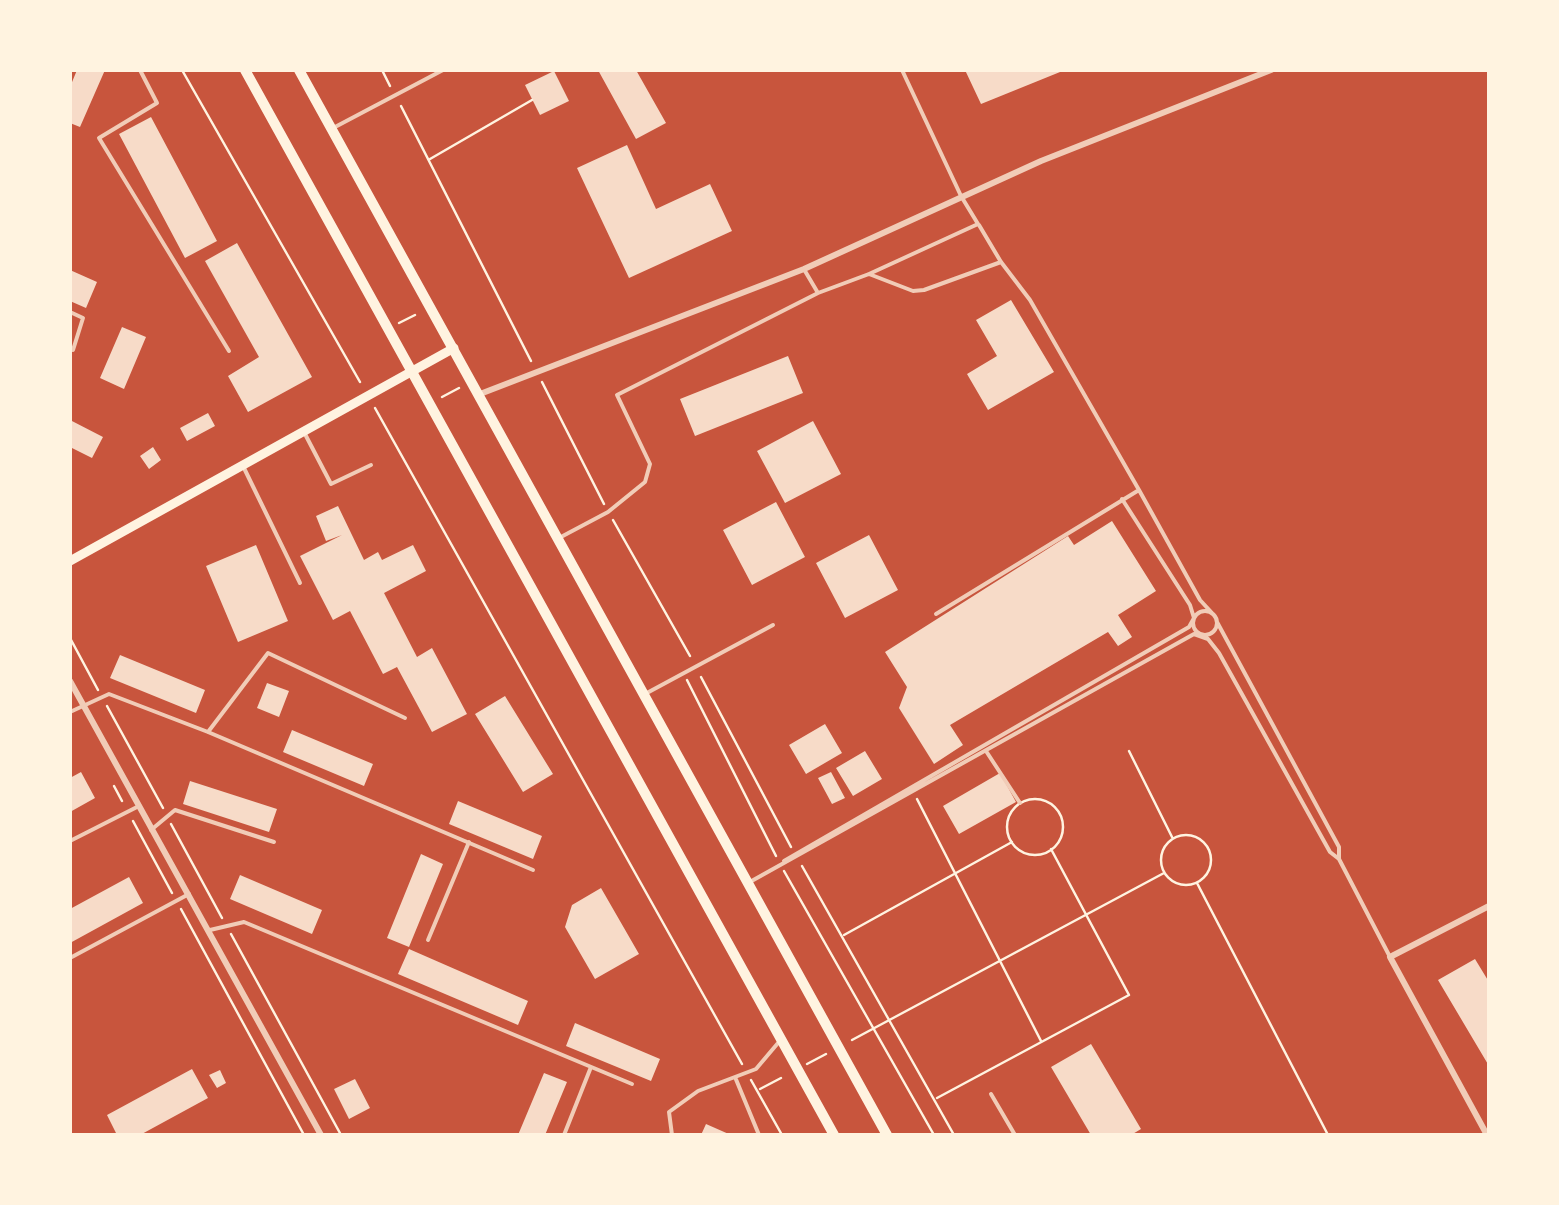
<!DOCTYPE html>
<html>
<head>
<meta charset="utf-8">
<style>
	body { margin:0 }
	#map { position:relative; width:1559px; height:1205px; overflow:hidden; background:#c8553d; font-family:"Source Sans 3",sans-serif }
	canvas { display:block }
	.frame { position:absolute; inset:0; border:72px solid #fff3e0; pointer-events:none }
</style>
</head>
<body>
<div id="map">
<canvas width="1559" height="1205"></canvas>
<div class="frame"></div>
</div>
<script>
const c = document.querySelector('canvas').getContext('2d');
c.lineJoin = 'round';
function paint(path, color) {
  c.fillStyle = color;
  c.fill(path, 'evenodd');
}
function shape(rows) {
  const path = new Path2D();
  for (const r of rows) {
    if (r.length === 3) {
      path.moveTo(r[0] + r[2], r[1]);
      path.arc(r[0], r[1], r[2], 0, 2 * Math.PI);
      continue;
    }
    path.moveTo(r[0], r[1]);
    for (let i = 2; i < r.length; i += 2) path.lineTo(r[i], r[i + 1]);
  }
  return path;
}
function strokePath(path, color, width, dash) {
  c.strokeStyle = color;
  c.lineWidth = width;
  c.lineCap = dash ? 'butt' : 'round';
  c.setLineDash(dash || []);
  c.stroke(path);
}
paint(shape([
	[77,70,105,70,80,127,70,123,70,87],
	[598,70,636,70,666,123,636,139],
	[965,70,1065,70,981,104],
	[554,71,569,101,540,115,525,85],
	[151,117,217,241,185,258,119,134],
	[627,145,656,209,710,184,732,231,629,278,577,168],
	[237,243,312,377,248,412,228,376,259,357,205,261],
	[70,270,97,282,86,308,70,301],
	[1011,300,1054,372,988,410,967,374,997,356,976,320],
	[122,327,146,337,124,389,100,378],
	[788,356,803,393,695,436,680,399],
	[208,413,215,426,187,441,180,428],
	[70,420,103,437,92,458,70,447],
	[813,421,841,474,785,503,757,451],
	[153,447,161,460,149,469,140,456],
	[776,502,805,557,752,585,723,530],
	[338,506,364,560,378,552,382,560,413,545,426,571,384,593,417,657,432,648,467,714,432,732,397,667,383,674,350,611,333,620,300,556,342,535,326,541,316,516],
	[1112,521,1156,591,1118,615,1132,637,1118,646,1108,632,950,725,963,745,934,764,899,708,907,687,885,652,1068,536,1074,545],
	[869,535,898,590,845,618,816,563],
	[256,545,288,621,238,642,206,566],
	[120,655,205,690,196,713,110,678],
	[267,683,289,691,279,717,257,708],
	[505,696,553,774,523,792,475,714],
	[825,724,842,753,806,774,789,745],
	[292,730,373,764,364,786,283,752],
	[865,751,882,779,853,796,836,768],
	[81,772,95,798,70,812,70,778],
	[831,772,845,798,832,804,818,778],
	[1000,773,1016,802,959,834,943,806],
	[190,781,277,809,269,832,183,804],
	[458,801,542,836,533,859,449,824],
	[421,854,443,864,409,947,387,938],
	[240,875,322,910,312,934,230,899],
	[129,877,143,903,70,943,70,909],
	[601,888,639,954,595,979,565,927,572,905],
	[409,949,528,1001,518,1025,398,974],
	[1475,959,1489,982,1489,1066,1438,980],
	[575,1023,660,1059,651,1081,566,1046],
	[1091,1044,1141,1129,1131,1135,1091,1135,1051,1067],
	[192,1069,208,1098,140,1135,117,1135,107,1115],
	[220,1070,226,1083,217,1088,209,1075],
	[544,1073,567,1082,545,1135,518,1135],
	[355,1079,370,1108,349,1119,334,1089],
	[706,1124,731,1135,701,1135]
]), '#f7dbc8');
strokePath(shape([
	[182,70,360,382],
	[382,70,390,86],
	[401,106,531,361],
	[430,159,532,100],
	[399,323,415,315],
	[542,382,604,504],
	[442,397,459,388],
	[375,408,742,1064],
	[613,520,690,656],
	[70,638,98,690],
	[701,677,791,847],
	[687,680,776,856],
	[107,706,163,808],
	[1129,751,1172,837],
	[114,786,122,801],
	[917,799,1041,1041],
	[1035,827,28],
	[133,821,172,893],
	[171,824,222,918],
	[1186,860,25],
	[802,866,954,1135],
	[784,871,934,1135],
	[1197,883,1328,1135],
	[181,909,304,1135],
	[231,934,341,1135],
	[844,935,1012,842],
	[852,1040,1164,873],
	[807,1064,826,1054],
	[751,1080,782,1135],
	[760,1089,781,1078],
	[937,1098,1129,995,1051,849]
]), '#fff3e0', 2.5);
strokePath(shape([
	[140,70,157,103,99,138,229,351],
	[335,127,443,70],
	[979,225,1001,262,1030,300,1139,490],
	[805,271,818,293,869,274,978,224,961,196,902,70],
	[869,274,913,291,924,290,1001,262],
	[70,312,83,318,73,350],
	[305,434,331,484,371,465],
	[243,466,300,583],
	[559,538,608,512,645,482,650,464,617,395,818,293],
	[1205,623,12],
	[936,614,1139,490,1200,600,1212,613],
	[1217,622,1339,847,1339,859,1390,957],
	[645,694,773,625],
	[70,712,109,694,208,732,533,870],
	[208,732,268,653,405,718],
	[986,751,1020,803],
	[151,830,175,810,274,842],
	[70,841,137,807],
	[784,861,1189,627,1194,618,1190,605,1122,499],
	[748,883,1194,634,1208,639,1219,653,1330,852,1339,859],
	[210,930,244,922,632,1084],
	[428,940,469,842],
	[70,958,189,894],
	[735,1077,759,1135],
	[991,1094,1015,1135],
	[564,1135,591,1067],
	[672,1135,669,1112,698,1091,756,1069,778,1043]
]), '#f1ccb7', 4);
strokePath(shape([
	[480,394,804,269,1041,161,1271,70],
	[70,681,321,1135],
	[1487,1135,1390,957,1489,906]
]), '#f1ccb7', 6);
strokePath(shape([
	[70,561,454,348]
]), '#fff3e0', 9);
strokePath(shape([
	[245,70,834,1135],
	[299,70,887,1135]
]), '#fff3e0', 10);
</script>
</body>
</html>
